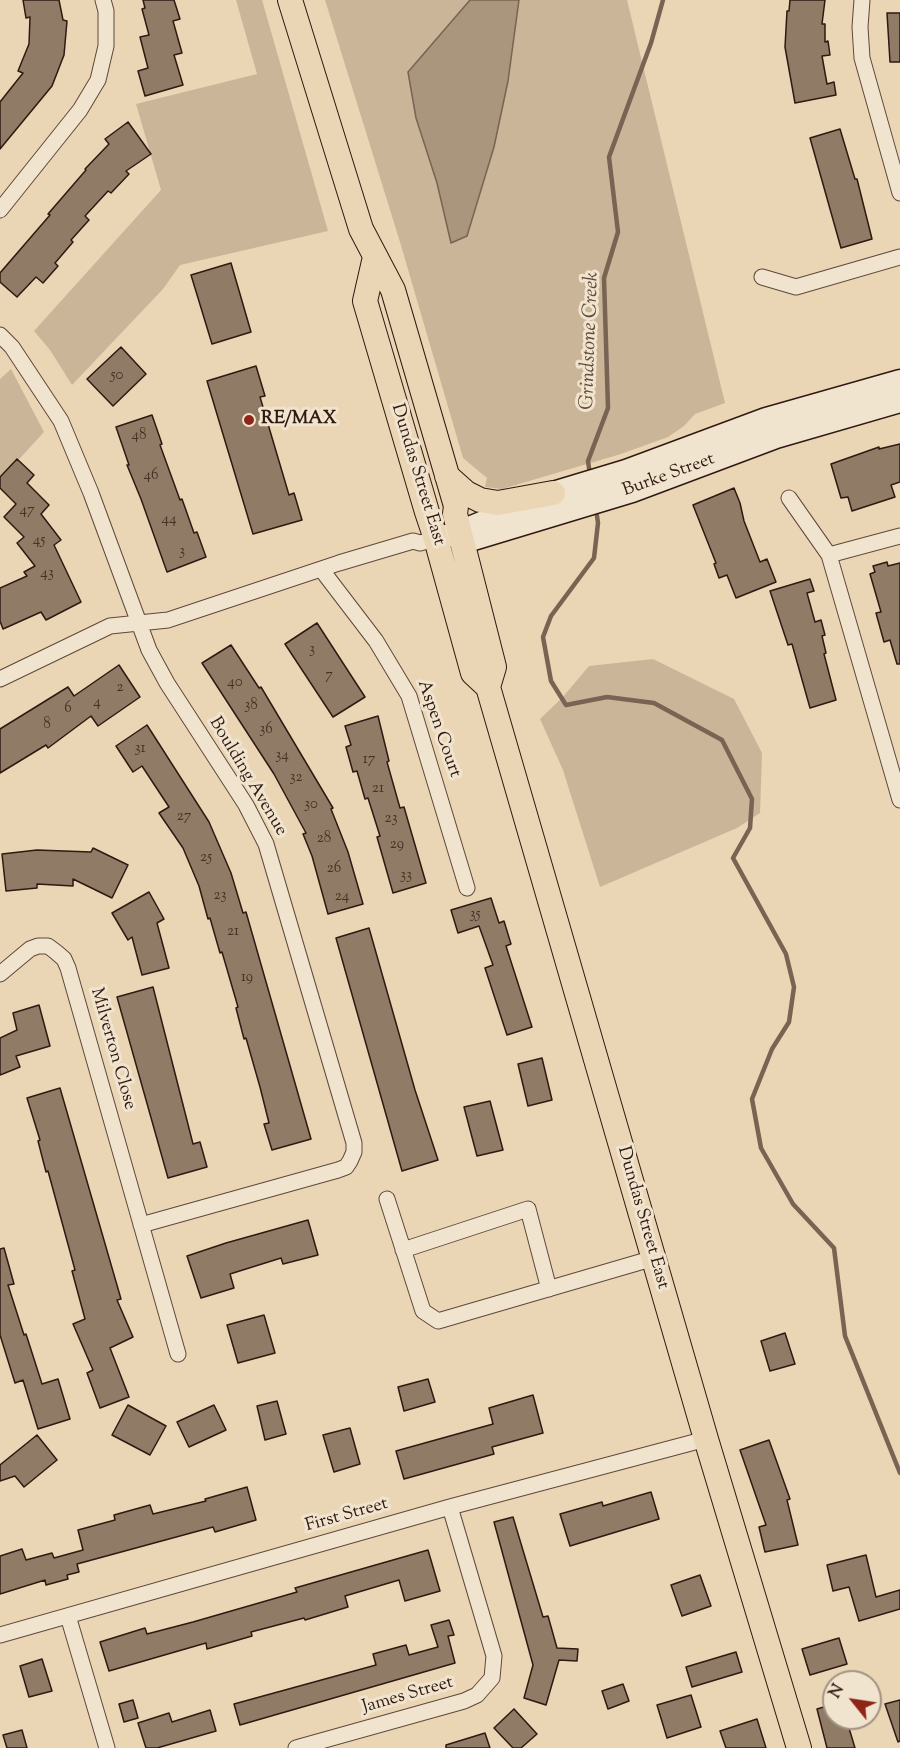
<!DOCTYPE html>
<html>
<head>
<meta charset="utf-8">
<style>
	body { margin:0 }
	#map { position:relative; width:900px; height:1748px; overflow:hidden; background:#ead5b5; font-family:"Sorts Mill Goudy",serif }
	canvas { display:block }
	.north { position:absolute; left:822px; top:1670px; width:60px; height:60px; box-sizing:border-box; background:#f1e4cf; border:2px solid #a39383; border-radius:50%; rotate:300deg; font-size:16px; font-weight:700; line-height:24px; text-align:center; color:#2f1911 }
	.north::after { content:''; display:block; margin:auto; width:21px; height:27px; background:#8f2418; clip-path:polygon(50% 0,100% 100%,50% 72%,0 100%) }
</style>
</head>
<body>
<div id="map">
<canvas width="900" height="1748"></canvas>
<div class="north">N</div>
</div>
<script>
const c = document.querySelector('canvas').getContext('2d');
c.lineJoin = 'round';
function paint(path, color) {
  c.fillStyle = color;
  c.fill(path, 'evenodd');
}
function shape(rows) {
  const path = new Path2D();
  for (const r of rows) {
    path.moveTo(r[0], r[1]);
    for (let i = 2; i < r.length; i += 2) path.lineTo(r[i], r[i + 1]);
  }
  return path;
}
function strokePath(path, color, width, dash) {
  c.strokeStyle = color;
  c.lineWidth = width;
  c.lineCap = dash ? 'butt' : 'round';
  c.setLineDash(dash || []);
  c.stroke(path);
}
function drawText(font, color, halo, rows, align = 'center') {
  c.font = font + ' "Sorts Mill Goudy",serif';
  c.lineWidth = 6;
  c.setLineDash([]);
  c.textBaseline = 'middle';
  c.strokeStyle = halo;
  c.fillStyle = color;
  for (const [text, x, y, turn = 0] of rows) {
    c.save();
    c.translate(x, y);
    c.rotate((+turn || 0) * Math.PI / 180);
    c.textAlign = isNaN(turn) ? turn : align;
    if (halo) c.strokeText(text, 0, 0);
    c.fillText(text, 0, 0);
    c.restore();
  }
}
paint(shape([
	[236,0,262,0,328,231,180,265,163,289,72,385,50,350,34,331,161,190,136,104,257,74],
	[325,0,627,0,725,403,695,414,684,426,668,437,621,454,502,489,485,487,487,478,463,458,400,242],
	[11,369,44,432,0,480,0,379],
	[653,659,734,699,762,753,760,813,737,828,600,887,563,770,540,719,562,698,589,666]
]), '#cab599');
const water = shape([
	[470,0,519,0,508,81,494,147,467,236,451,243,437,183,416,118,408,72,470,0]
]);
paint(water, '#aa957d');
strokePath(water, '#796352', 1.5);
strokePath(shape([
	[590,475,588,461,608,408,604,278,618,232,609,157,651,43,663,0],
	[596,509,598,523,594,558,551,616,543,637,551,681,566,705,607,697,654,703,722,740,752,799,750,828,733,858,786,954,794,987,789,1022,772,1049,752,1099,761,1148,793,1204,834,1248,845,1336,900,1473]
]), '#796352', 4.5);
const building = shape([
	[23,0,59,0,63,20,67,21,64,55,52,86,0,149,0,102,23,73,18,71,29,44,30,17,26,18,23,0],
	[143,0,174,0,180,19,173,21,182,53,174,55,183,85,145,96,138,71,148,68,140,37,149,35,142,9,145,8,143,0],
	[790,0,825,0,822,24,825,24,825,42,828,41,830,55,822,56,827,84,834,82,836,95,795,103,785,47,787,11,789,11,790,0],
	[887,13,900,13,900,62,890,62,887,13],
	[128,122,151,154,126,171,129,174,111,193,108,191,85,216,89,220,71,240,73,242,55,263,58,266,43,283,36,277,17,297,0,282,0,273,50,215,48,214,86,170,85,169,109,144,105,139,128,122],
	[840,129,855,179,857,179,872,239,841,248,810,138,840,129],
	[231,263,251,332,212,344,191,275,231,263],
	[121,347,146,374,113,406,87,379,121,347],
	[256,366,265,396,260,397,289,495,294,493,302,520,253,534,207,381,256,366],
	[152,415,162,444,160,445,180,500,182,499,194,533,197,532,206,557,167,572,141,499,127,465,129,465,116,427,152,415],
	[900,444,900,482,891,485,895,497,852,511,848,497,841,498,831,464,879,447,879,449,900,444],
	[17,459,34,475,27,483,49,505,41,514,61,540,54,545,81,602,46,620,41,612,3,629,0,621,0,588,27,576,24,572,35,566,17,543,24,537,4,517,16,504,0,488,0,477,17,459],
	[734,488,740,503,744,521,760,562,767,559,776,582,736,598,727,575,719,578,714,564,716,563,693,505,734,488],
	[887,562,888,566,900,563,900,664,897,664,890,640,884,642,876,613,881,612,870,574,875,572,873,566,887,562],
	[810,579,814,591,807,593,815,622,821,620,825,635,822,636,826,653,824,654,836,700,810,708,792,644,788,645,770,591,810,579],
	[317,623,365,697,333,717,285,644,317,623],
	[231,645,259,688,261,687,333,808,331,809,348,852,363,904,328,914,312,856,303,834,306,833,274,774,202,663,231,645],
	[119,665,140,697,98,726,91,716,48,748,46,745,0,773,0,729,68,687,74,696,119,665],
	[378,716,389,761,387,762,400,808,404,807,426,883,393,893,377,837,380,836,368,798,365,799,357,771,353,772,346,747,351,745,345,726,378,716],
	[147,725,209,822,231,873,243,913,246,912,311,1139,272,1150,264,1124,269,1123,260,1087,246,1038,244,1039,236,1008,238,1007,222,952,220,953,210,918,208,919,199,886,183,848,159,813,169,807,142,766,133,772,116,746,147,725],
	[93,848,128,865,112,898,73,879,73,886,37,884,37,888,6,891,2,854,37,850,91,852,93,848],
	[149,892,164,919,157,923,169,968,142,975,132,937,128,940,112,913,149,892],
	[491,898,499,923,504,921,511,944,506,946,532,1027,507,1035,485,968,493,965,479,926,458,933,451,910,491,898],
	[369,928,415,1090,438,1160,402,1171,336,938,369,928],
	[153,987,193,1144,200,1142,207,1167,168,1178,117,997,153,987],
	[39,1005,50,1046,16,1056,20,1067,0,1075,0,1038,17,1030,13,1013,39,1005],
	[542,1058,552,1100,528,1106,518,1064,542,1058],
	[60,1088,121,1299,117,1300,133,1337,110,1348,129,1397,100,1408,87,1373,93,1370,73,1324,85,1319,72,1271,75,1270,48,1171,46,1172,38,1141,40,1140,27,1098,60,1088],
	[490,1101,503,1150,477,1156,464,1107,490,1101],
	[308,1220,318,1255,283,1264,281,1258,230,1274,234,1288,201,1298,187,1256,226,1243,308,1220],
	[4,1248,14,1284,8,1285,24,1335,26,1334,42,1384,58,1379,70,1419,38,1429,23,1380,15,1383,0,1335,0,1249,4,1248],
	[264,1315,275,1353,238,1363,227,1325,264,1315],
	[785,1333,795,1364,770,1371,761,1341,785,1333],
	[428,1379,435,1402,404,1411,398,1387,428,1379],
	[533,1395,543,1433,492,1447,494,1454,404,1479,396,1451,493,1424,489,1408,533,1395],
	[277,1401,286,1434,265,1440,257,1406,277,1401],
	[128,1405,166,1426,150,1455,112,1435,128,1405],
	[214,1405,226,1430,189,1447,177,1422,214,1405],
	[350,1428,360,1464,334,1472,323,1435,350,1428],
	[37,1435,57,1460,24,1487,15,1476,0,1481,0,1465,37,1435],
	[769,1440,790,1499,787,1500,798,1545,765,1552,759,1527,766,1525,740,1450,769,1440],
	[247,1487,256,1520,215,1532,213,1527,77,1564,79,1572,67,1575,68,1579,46,1585,45,1580,0,1594,0,1556,22,1549,26,1560,52,1553,54,1558,83,1550,78,1530,115,1520,114,1515,150,1505,153,1514,206,1501,205,1499,247,1487],
	[651,1492,659,1519,570,1546,560,1514,602,1502,603,1506,651,1492],
	[513,1517,543,1617,548,1616,557,1648,578,1649,577,1661,559,1660,546,1705,524,1698,533,1665,494,1522,513,1517],
	[428,1550,440,1591,405,1601,399,1580,345,1596,348,1607,305,1620,304,1618,251,1632,252,1636,207,1649,206,1643,109,1671,100,1642,145,1628,147,1634,193,1622,297,1592,295,1588,428,1550],
	[866,1555,876,1597,900,1590,900,1609,859,1621,849,1587,833,1591,827,1565,866,1555],
	[700,1575,711,1606,682,1616,671,1585,700,1575],
	[449,1620,454,1635,448,1636,455,1663,240,1725,234,1704,376,1665,373,1654,406,1645,409,1655,438,1647,431,1625,449,1620],
	[839,1638,847,1664,810,1675,802,1649,839,1638],
	[736,1652,742,1672,692,1687,686,1667,736,1652],
	[42,1659,52,1691,29,1697,20,1666,42,1659],
	[623,1684,629,1701,608,1709,602,1691,623,1684],
	[691,1695,701,1727,667,1738,657,1705,691,1695],
	[133,1700,138,1718,124,1722,119,1704,133,1700],
	[900,1700,900,1741,898,1742,885,1704,900,1700],
	[834,1704,834,1718,846,1718,855,1748,827,1748,817,1709,834,1704],
	[514,1709,537,1734,521,1748,513,1748,494,1728,514,1709],
	[210,1710,216,1731,157,1748,146,1748,138,1723,169,1713,172,1722,210,1710],
	[757,1719,766,1748,726,1748,720,1731,757,1719],
	[22,1730,27,1748,7,1748,3,1735,22,1730],
	[485,1733,490,1748,446,1748,446,1745,485,1733]
]);
paint(building, '#907b66');
strokePath(building, '#2f1911', 1.5);
const street = shape([
	[862,0,860,27,862,58,900,193],
	[0,210,80,110,98,80,106,46,106,11,103,0],
	[762,277,796,287,900,257],
	[0,335,12,347,61,421,91,493,149,650,167,683,246,805,266,844,354,1143,354,1152,350,1161,346,1167,338,1170,141,1225],
	[789,498,829,555,900,800],
	[829,555,900,536],
	[321,569,376,641,409,696,467,888],
	[0,679,110,626,168,620,339,563,413,541,420,543,436,539],
	[0,974,30,949,38,946,48,946,56,952,64,959,68,968,178,1354],
	[387,1199,423,1311,438,1321,654,1258],
	[403,1250,528,1209,549,1289],
	[68,1616,107,1748],
	[0,1635,450,1507,706,1439],
	[296,1748,464,1701,477,1695,492,1678,494,1656,450,1507]
]);
const secondary = shape([
	[436,539,460,532,553,493,626,471,766,419,900,381],
	[470,540,632,491,776,437,900,401]
]);
const primary = shape([
	[290,0,361,229,393,290,456,506,455,514,494,667,488,687],
	[375,257,365,301,427,512,436,539,473,673,488,687,706,1439,799,1748],
	[447,476,466,493,480,500,498,503,553,493]
]);
strokePath(street, '#5e483a', 17);
strokePath(secondary, '#2f1911', 25);
strokePath(primary, '#2f1911', 26);
strokePath(street, '#f1e4cf', 15);
strokePath(secondary, '#f1e4cf', 22);
strokePath(primary, '#ead5b5', 24);
for (const [x, y, r, color] of [
	[249,420,6,"#8f2418"]
]) {
  const dot = new Path2D();
  dot.arc(x, y, r, 0, 2 * Math.PI);
  c.fillStyle = color;
  c.fill(dot);
  strokePath(dot, '#f1e4cf', 2);
}
drawText('15px', '#473226', null, [
	["50",117,376],
	["48",139,436],
	["46",151,476],
	["47",27,511],
	["44",169,520],
	["45",39,541],
	["3",182,552],
	["43",47,574],
	["3",312,650],
	["7",329,676],
	["40",235,683],
	["2",120,688],
	["4",97,703],
	["38",251,706],
	["6",68,709],
	["8",47,725],
	["36",266,730],
	["31",140,749],
	["34",282,756],
	["17",369,760],
	["32",296,778],
	["21",378,789],
	["30",311,805],
	["27",184,817],
	["23",391,819],
	["28",324,839],
	["29",397,845],
	["25",206,858],
	["26",334,869],
	["33",406,876],
	["23",220,896],
	["24",342,897],
	["35",475,915],
	["21",233,932],
	["19",247,978]
]);
drawText('bold 18px', '#2f1911', '#f1e4cf', [
	["RE/MAX",261,420]
], 'left');
drawText('18px', '#2f1911', '#f1e4cf', [
	["Dundas Street East",417,475,73],
	["Burke Street",669,476,-20],
	["Aspen Court",438,729,71],
	["Boulding Avenue",247,777,59],
	["Milverton Close",112,1049,74],
	["Dundas Street East",642,1218,74],
	["First Street",347,1516,-16],
	["James Street",408,1696,-16]
]);
drawText('italic 20px', '#604b3c', '#f1e4cf', [
	["Grindstone Creek",591,341,-88]
]);
</script>
</body>
</html>
